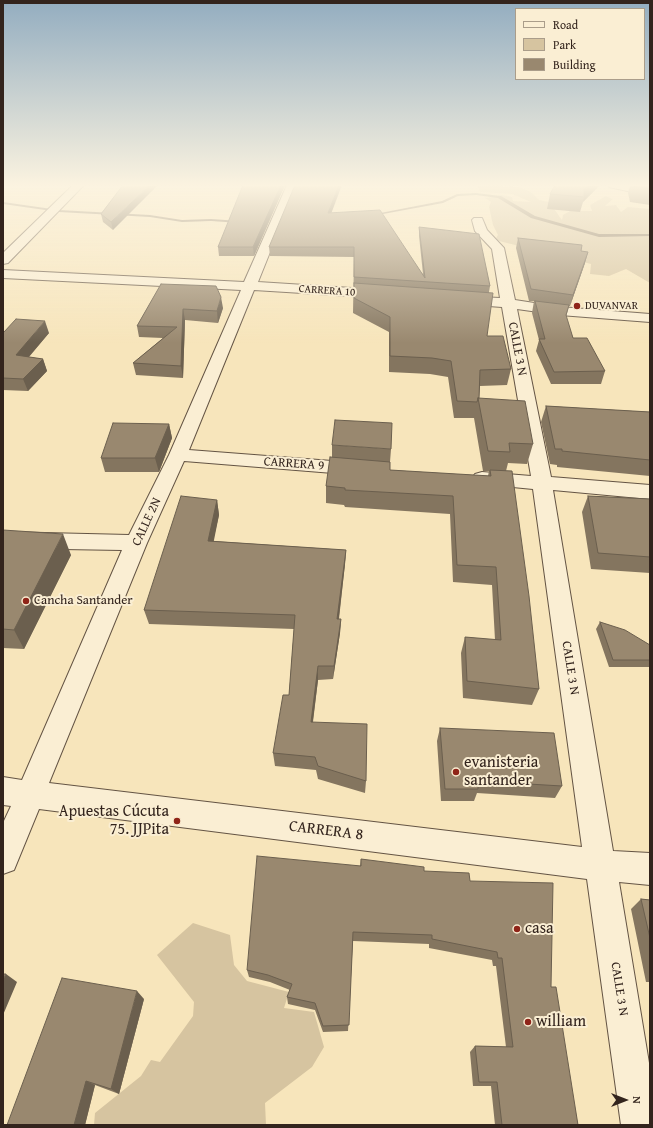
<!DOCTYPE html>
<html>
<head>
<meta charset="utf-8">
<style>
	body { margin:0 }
	#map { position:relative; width:653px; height:1128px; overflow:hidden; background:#f7e5bb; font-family:"Gentium Book Plus",serif }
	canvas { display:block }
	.frame { position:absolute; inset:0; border:4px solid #33241d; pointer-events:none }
	.legend { position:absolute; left:515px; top:8px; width:130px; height:72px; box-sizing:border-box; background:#faeed3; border:1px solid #aa9d8a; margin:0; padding:5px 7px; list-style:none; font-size:12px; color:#33241d }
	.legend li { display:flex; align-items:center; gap:8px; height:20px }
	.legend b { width:20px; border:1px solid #aa9d8a }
	.north { position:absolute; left:605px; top:1080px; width:40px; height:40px; -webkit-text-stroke:3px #faeed3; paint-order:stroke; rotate:90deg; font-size:11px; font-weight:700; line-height:16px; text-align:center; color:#33241d }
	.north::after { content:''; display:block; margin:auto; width:14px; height:18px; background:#33241d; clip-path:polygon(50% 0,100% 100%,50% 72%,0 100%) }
</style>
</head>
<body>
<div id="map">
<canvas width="653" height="1128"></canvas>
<div class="frame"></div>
<ul class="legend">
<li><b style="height:5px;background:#faeed3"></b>Road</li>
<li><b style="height:11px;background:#d6c4a0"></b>Park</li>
<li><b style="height:11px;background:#99886f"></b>Building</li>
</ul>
<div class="north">N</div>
</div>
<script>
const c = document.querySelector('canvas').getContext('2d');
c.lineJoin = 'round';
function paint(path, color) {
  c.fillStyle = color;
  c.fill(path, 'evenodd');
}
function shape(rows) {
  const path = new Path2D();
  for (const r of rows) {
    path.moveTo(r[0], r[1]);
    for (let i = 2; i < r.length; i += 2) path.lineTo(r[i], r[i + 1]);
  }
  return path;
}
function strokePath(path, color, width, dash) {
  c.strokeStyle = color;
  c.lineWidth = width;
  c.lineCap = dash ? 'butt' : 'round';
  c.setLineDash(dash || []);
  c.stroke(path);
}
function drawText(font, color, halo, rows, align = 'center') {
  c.font = font + ' "Gentium Book Plus",serif';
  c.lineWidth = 4;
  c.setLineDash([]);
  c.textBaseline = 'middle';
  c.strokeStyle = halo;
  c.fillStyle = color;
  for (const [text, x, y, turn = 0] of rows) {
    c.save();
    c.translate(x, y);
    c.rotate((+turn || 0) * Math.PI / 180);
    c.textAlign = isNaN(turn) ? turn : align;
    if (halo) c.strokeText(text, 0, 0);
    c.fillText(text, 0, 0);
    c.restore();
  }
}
paint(shape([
	[477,185,519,187,531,192,539,200,549,202,562,220,563,215,570,211,592,211,590,205,606,196,613,199,605,206,616,205,621,212,628,207,650,209,650,283,626,269,609,276,590,274,591,264,495,240,498,235,493,225,489,207,491,202,485,198,502,195,512,197,513,201,531,202,512,194,480,192],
	[193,923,230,935,234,965,247,981,289,992,284,1008,314,1012,324,1047,312,1067,265,1103,266,1125,94,1125,95,1113,141,1076,151,1060,160,1062,193,1016,194,1002,157,955]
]), '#d6c4a0');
paint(shape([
	[476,193,501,196,535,216,599,234,650,234,650,236,599,237,531,218,498,198,476,195,458,196,443,203,372,216,370,215,442,201,457,194,476,193],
	[3,202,59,210,150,215,182,220,211,219,240,221,242,222,240,223,211,221,182,222,150,217,59,212,3,204,3,202]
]), '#80705b');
const minor = shape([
	[73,185,84,185,8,263,3,264,3,253,73,185],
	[287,185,297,185,258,282,383,290,388,291,390,294,388,297,383,298,254,290,189,450,358,463,365,465,368,469,365,473,358,475,184,461,147,543,49,783,582,847,533,489,482,484,475,482,472,478,475,474,482,472,531,476,502,307,461,304,456,303,454,300,456,297,461,296,500,298,492,249,475,231,472,220,474,218,482,218,487,230,504,248,515,300,560,307,650,314,650,322,560,315,517,309,551,477,650,485,650,499,553,490,613,851,650,853,650,885,619,882,650,1069,650,1125,621,1125,587,879,39,809,14,870,3,874,3,823,11,806,3,805,3,777,22,780,122,550,3,548,3,532,129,535,169,455,241,290,3,278,3,270,244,282,287,185],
	[608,185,628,185,650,190,650,196,609,187,608,185]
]);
strokePath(minor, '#645444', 2);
paint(minor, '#faeed3');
paint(shape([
	[123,185,113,230,103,222,101,214],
	[285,185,254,256,219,256,218,247],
	[555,185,600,185,583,202,580,212,547,209,550,194],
	[630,185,650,185,650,205,630,202,628,193],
	[331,213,423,274,419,236,419,227,490,286,489,292,487,336,511,369,507,385,480,386,479,398,533,444,527,464,508,463,506,471,539,689,532,705,463,698,461,653,465,637,495,640,492,585,453,582,450,514,345,507,344,505,326,503,326,486,332,457,332,445,391,449,390,462,390,470,488,476,489,471,483,471,474,418,454,418,448,377,430,374,389,372,389,332,353,313,354,257,270,256,269,247],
	[518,238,581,251,585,263,570,306,569,306,566,317,573,338,605,371,601,384,551,384,536,351,539,340,532,313,534,301,529,301,516,248],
	[161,284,223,308,218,323,185,320,183,378,136,375,133,363,163,338,139,337,137,326],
	[3,332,49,333,29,357,43,359,47,371,28,391,3,390],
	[546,406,650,412,650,476,557,467,557,465,550,464,541,422],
	[169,424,172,438,159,472,105,472,101,458],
	[588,496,650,499,650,573,591,569,582,512],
	[217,500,219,515,213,541,346,550,345,564,339,619,341,619,340,633,333,679,318,680,313,722,366,781,365,793,318,779,316,770,275,766,273,753,289,695,294,629,149,624,144,610],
	[3,530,71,555,24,649,3,648],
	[600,622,650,645,650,667,609,667,596,629],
	[440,728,562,786,555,798,477,793,474,801,441,801,437,741],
	[361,859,470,881,551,987,578,1125,495,1125,491,1086,473,1086,470,1052,475,1046,506,1047,496,966,493,966,492,960,429,948,429,944,353,941,348,1031,323,1032,315,1010,288,1004,287,997,290,990,270,982,249,977,247,970,360,866],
	[641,899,650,900,650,982,646,982,631,909],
	[144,999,119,1094,95,1085,85,1125,7,1125]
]), '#84755f');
paint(shape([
	[150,185,158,185,113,230,111,222],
	[281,185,285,185,254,256,253,247],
	[339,185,342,185,328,222,328,213],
	[589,185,600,185,583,202,584,197,584,189],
	[588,252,585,263,570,306,573,295],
	[221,297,223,308,218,323,217,311],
	[183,309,185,320,183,378,181,366],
	[45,321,49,333,20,367,16,355],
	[43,359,47,371,28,391,23,379],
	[169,424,172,438,159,472,155,458],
	[217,500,219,515,211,555,208,541],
	[63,534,71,555,24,649,14,630],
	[346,550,345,564,337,633,337,619],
	[341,619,340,633,333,679,334,666],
	[318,666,318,680,311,735,311,722],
	[6,974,17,982,3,1015,3,980],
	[137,991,144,999,119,1094,111,1089],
	[86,1081,95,1085,85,1125,74,1125]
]), '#6b5f4e');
const building = shape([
	[123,185,150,185,111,222,101,214,123,185],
	[243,185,281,185,253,247,218,247,243,185],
	[295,185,339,185,328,213,380,210,425,278,419,227,479,234,490,286,354,277,354,247,269,247,295,185],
	[555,185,589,185,584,189,584,197,550,194,555,185],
	[634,185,650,185,650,189,634,186,634,185],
	[518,238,582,245,581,251,588,252,573,295,531,289,518,238],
	[354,283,493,293,487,336,503,336,511,369,480,370,479,398,478,398,477,402,457,401,451,361,432,358,390,356,390,317,354,298,354,283],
	[161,284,216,286,221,297,217,311,183,309,181,366,133,363,177,327,137,326,161,284],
	[535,301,569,305,566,315,573,338,587,338,605,371,554,372,539,339,545,339,535,301],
	[16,319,45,321,16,355,43,359,23,379,3,378,3,332,4,332,16,319],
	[478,398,525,401,533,444,509,443,510,452,488,451,478,398],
	[546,406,650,412,650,460,562,451,562,449,555,449,546,406],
	[335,420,392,423,391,449,332,445,335,420],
	[113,423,169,424,155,458,101,458,113,423],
	[330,457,390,462,390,470,491,476,490,470,512,471,529,596,539,689,467,681,465,637,501,640,496,567,457,565,453,496,345,490,345,488,326,486,330,457],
	[181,496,217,500,208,541,346,550,337,619,341,619,334,666,318,666,311,722,367,724,366,781,318,766,315,757,273,753,283,695,289,695,295,615,144,610,181,496],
	[588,496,650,499,650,557,598,553,588,496],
	[3,530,63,534,14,630,3,629,3,530],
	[600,622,625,630,650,645,650,660,613,660,600,622],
	[440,728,554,733,562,786,478,781,478,789,445,789,440,728],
	[257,856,361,866,361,859,424,867,424,871,469,873,470,881,553,883,551,987,556,987,578,1125,502,1125,497,1082,479,1082,475,1046,513,1047,502,958,498,958,497,952,432,939,432,935,353,932,349,1025,323,1026,315,1003,287,997,292,984,268,975,247,970,257,856],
	[641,899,650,900,650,938,641,899],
	[3,974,6,974,3,980,3,974],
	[62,978,137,991,111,1089,86,1081,74,1125,7,1125,62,978]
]);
paint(building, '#99886f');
strokePath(building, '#6b5f4e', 1);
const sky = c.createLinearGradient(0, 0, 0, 343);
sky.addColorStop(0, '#93adc0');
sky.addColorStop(0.54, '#fbf3e0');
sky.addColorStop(1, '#fbf3e000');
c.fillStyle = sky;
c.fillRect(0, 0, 653, 343);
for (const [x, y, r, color] of [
	[577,306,4,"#8f2418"],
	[26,601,4,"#8f2418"],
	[456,772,4,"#8f2418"],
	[177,821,4,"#8f2418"],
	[517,929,4,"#8f2418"],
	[528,1022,4,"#8f2418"]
]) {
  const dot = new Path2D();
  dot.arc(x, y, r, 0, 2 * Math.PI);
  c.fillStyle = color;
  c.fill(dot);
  strokePath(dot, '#faeed3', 1.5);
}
drawText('11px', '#33241d', '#faeed3', [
	["CARRERA 10",327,291,4]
]);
drawText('11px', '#33241d', '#faeed3', [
	["DUVANVAR",585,306]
], 'left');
drawText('13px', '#33241d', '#faeed3', [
	["CALLE 3 N",517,349,79],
	["CARRERA 9",294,464,4],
	["CALLE 2N",147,522,-65],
	["CALLE 3 N",570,668,81],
	["CALLE 3 N",619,989,81]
]);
drawText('13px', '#33241d', '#faeed3', [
	["Cancha Santander",34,601]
], 'left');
drawText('16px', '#33241d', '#faeed3', [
	["evanisteria",464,763],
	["santander",464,781],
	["Apuestas Cúcuta",169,812,"right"],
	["75. JJPita",169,830,"right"],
	["casa",525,929],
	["william",536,1022]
], 'left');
drawText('16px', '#33241d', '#faeed3', [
	["CARRERA 8",326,831,7]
]);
</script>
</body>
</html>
